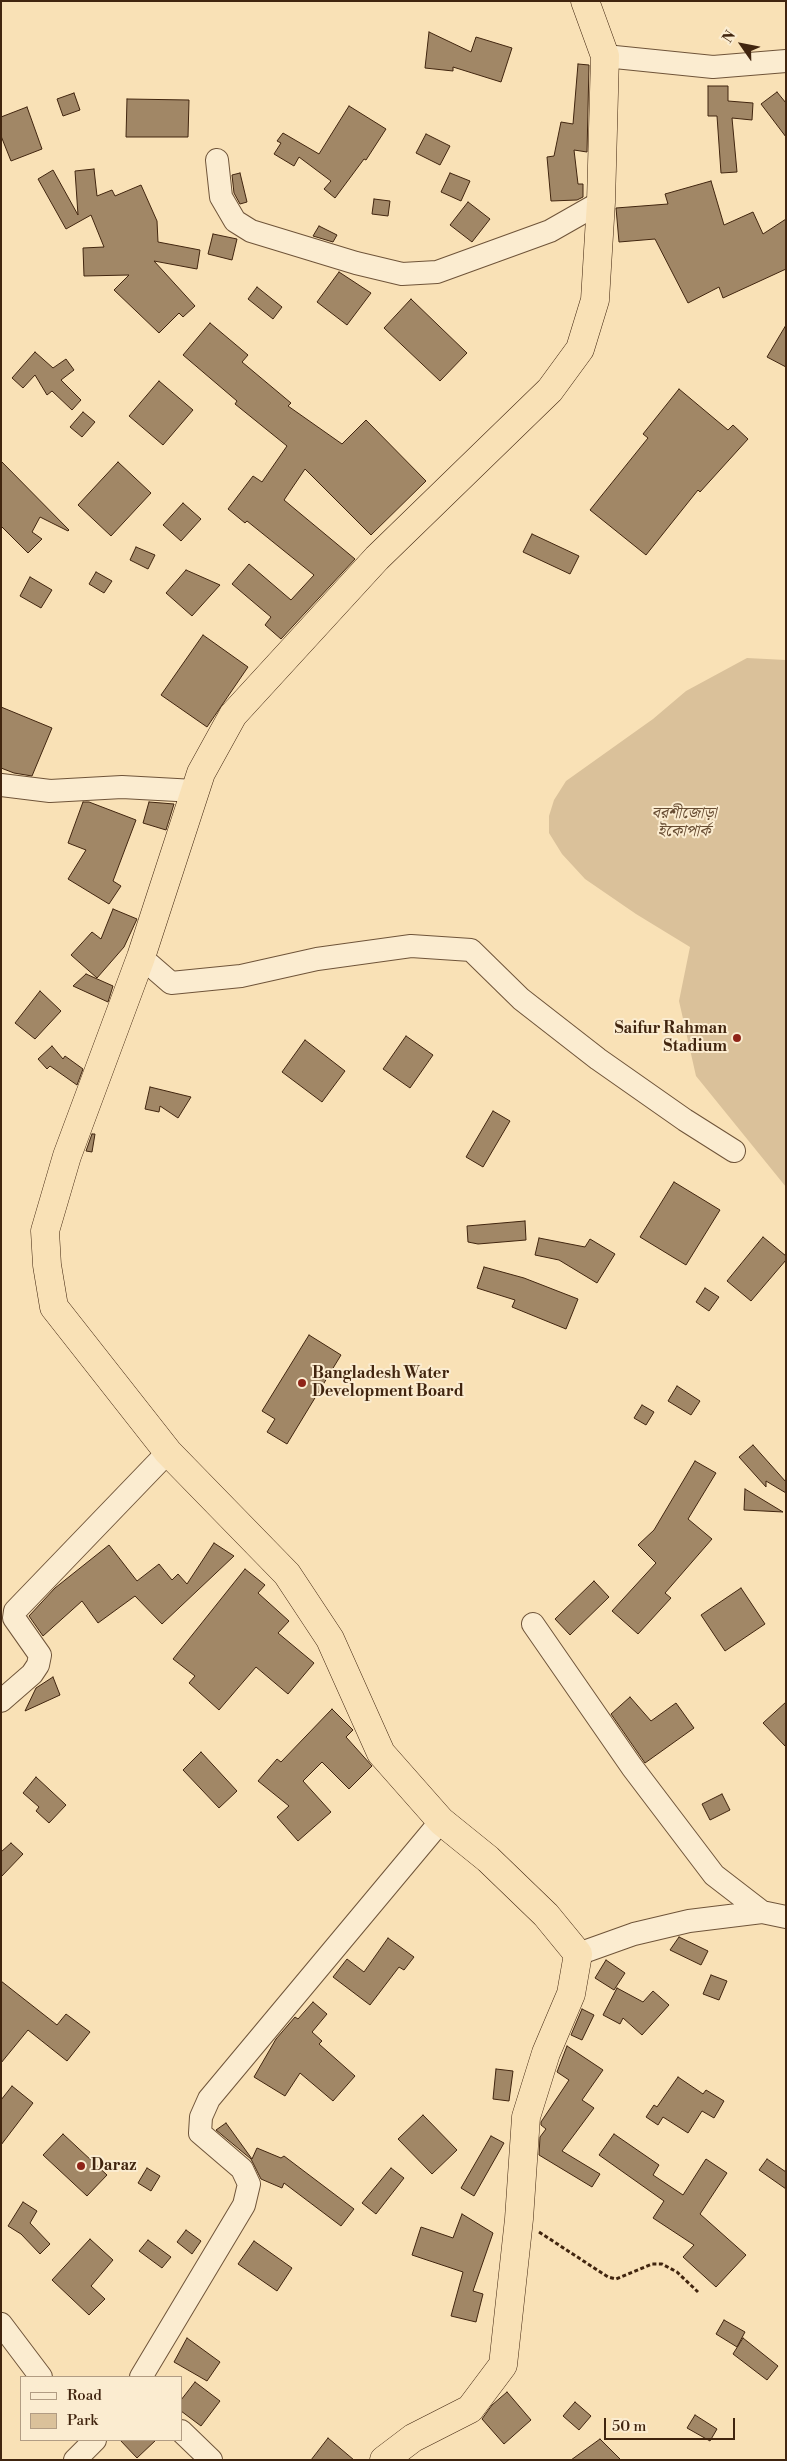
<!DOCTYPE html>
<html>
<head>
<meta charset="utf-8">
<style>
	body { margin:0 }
	#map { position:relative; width:787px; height:2461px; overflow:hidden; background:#f9e1b6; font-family:"Libre Bodoni",serif }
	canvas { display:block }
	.frame { position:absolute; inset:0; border:2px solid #41250f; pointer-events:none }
	.legend { position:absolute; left:20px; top:2376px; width:162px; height:65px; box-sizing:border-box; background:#fbecd0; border:1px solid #b19c83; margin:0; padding:6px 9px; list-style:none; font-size:15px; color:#41250f }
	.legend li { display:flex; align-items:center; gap:10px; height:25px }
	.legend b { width:25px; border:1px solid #b19c83 }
	.north { position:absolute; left:717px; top:20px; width:50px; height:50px; -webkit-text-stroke:4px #fbecd0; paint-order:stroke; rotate:303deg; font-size:14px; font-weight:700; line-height:20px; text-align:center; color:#41250f }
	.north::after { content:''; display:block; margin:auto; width:18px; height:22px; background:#41250f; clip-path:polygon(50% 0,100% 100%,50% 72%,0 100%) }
	.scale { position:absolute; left:604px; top:2418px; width:131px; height:22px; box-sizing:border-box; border:2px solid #41250f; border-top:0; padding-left:6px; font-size:15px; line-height:18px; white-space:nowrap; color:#41250f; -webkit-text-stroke:4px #fbecd0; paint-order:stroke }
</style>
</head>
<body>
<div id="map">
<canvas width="787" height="2461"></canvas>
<div class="frame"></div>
<ul class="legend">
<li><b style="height:6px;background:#fbecd0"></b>Road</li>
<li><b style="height:14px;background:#dac19a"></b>Park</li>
</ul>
<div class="north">N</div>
<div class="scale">50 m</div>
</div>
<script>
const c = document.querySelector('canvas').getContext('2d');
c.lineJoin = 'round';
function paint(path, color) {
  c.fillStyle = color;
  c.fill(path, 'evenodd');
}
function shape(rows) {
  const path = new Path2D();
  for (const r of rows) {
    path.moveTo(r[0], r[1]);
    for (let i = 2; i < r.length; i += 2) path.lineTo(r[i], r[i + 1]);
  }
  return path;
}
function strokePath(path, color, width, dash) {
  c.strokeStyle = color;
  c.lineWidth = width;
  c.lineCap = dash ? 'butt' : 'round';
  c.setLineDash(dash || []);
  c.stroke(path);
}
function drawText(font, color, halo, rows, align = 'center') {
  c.font = font + ' "Libre Bodoni","Noto Serif Bengali",serif';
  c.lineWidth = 4;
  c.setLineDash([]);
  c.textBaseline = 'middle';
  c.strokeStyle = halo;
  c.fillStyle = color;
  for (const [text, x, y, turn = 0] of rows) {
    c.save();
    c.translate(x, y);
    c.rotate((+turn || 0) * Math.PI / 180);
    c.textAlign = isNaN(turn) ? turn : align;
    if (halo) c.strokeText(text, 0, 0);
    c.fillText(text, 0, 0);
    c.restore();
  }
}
paint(shape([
	[747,658,786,660,786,1187,696,1076,679,1001,690,947,636,914,585,879,562,854,549,833,549,816,554,800,566,781,653,719,686,691]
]), '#dac19a');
const building = shape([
	[429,32,471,52,476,37,512,48,501,82,453,67,453,71,425,68,429,32],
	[578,64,589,65,587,152,574,150,578,184,583,184,583,197,577,200,551,201,547,157,554,156,561,122,573,124,578,64],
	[708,86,728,86,728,101,753,103,752,120,732,118,737,172,721,173,717,116,708,116,708,86],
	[777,92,786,103,786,137,761,104,777,92],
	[74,93,80,110,63,116,57,99,74,93],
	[127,99,189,100,188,137,126,137,127,99],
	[349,106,386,129,366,160,364,159,335,198,324,189,331,181,299,157,294,166,274,154,281,143,277,141,283,133,319,154,349,106],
	[27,107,42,149,11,161,1,136,1,117,27,107],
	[426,134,450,146,440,165,416,153,426,134],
	[94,169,97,196,112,190,115,196,141,185,157,221,158,242,200,250,197,269,154,261,195,306,183,317,179,313,159,333,114,290,129,275,84,276,83,248,104,247,91,215,66,229,38,179,53,170,78,215,75,171,94,169],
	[240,173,247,202,240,204,234,193,232,175,240,173],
	[450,173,470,181,461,201,441,192,450,173],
	[711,181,724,225,753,212,763,234,786,219,786,269,723,298,719,287,688,303,655,239,619,242,616,208,668,204,665,194,711,181],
	[374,199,390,201,388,216,372,214,374,199],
	[468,202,490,219,472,242,450,225,468,202],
	[319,226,337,235,333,242,313,236,319,226],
	[213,234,237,239,232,260,208,254,213,234],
	[339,272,371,293,347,325,317,302,339,272],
	[257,287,282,307,273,319,248,299,257,287],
	[411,299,467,353,440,381,384,328,411,299],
	[210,323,248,355,242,362,291,403,288,406,342,444,366,420,426,481,371,535,305,469,284,500,355,559,281,639,265,625,271,617,232,584,249,564,291,600,314,575,247,521,245,523,228,509,253,476,262,482,287,446,235,404,237,401,183,355,210,323],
	[786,325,786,367,767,357,786,325],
	[35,352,53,368,66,359,74,370,61,380,81,400,72,410,52,391,47,395,35,375,23,388,12,378,35,352],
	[159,381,193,410,163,445,129,416,159,381],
	[679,389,728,430,733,425,748,439,700,492,698,490,646,555,590,510,648,438,643,434,679,389],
	[83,412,95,422,82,437,70,427,83,412],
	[1,461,69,530,68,531,40,517,32,532,42,539,28,553,1,526,1,461],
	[118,462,151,493,111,536,78,505,118,462],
	[183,503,201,519,181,541,163,525,183,503],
	[532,534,579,556,570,574,523,552,532,534],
	[136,547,155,555,148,569,130,560,136,547],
	[186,570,220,585,192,616,166,593,186,570],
	[96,572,112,581,104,593,89,584,96,572],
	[30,577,52,590,41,608,20,596,30,577],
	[203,635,248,667,207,727,161,695,203,635],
	[1,707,52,728,32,776,14,773,1,768,1,707],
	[83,802,89,802,136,820,113,881,121,886,109,904,68,879,86,850,68,843,83,802],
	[149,802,174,804,166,830,143,823,149,802],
	[113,909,137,919,124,947,97,978,71,955,92,932,101,939,113,909],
	[86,974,113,986,108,1002,73,986,86,974],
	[40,991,61,1011,35,1039,15,1023,40,991],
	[406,1036,433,1055,410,1088,383,1069,406,1036],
	[305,1040,345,1071,322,1102,282,1072,305,1040],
	[52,1046,63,1059,65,1056,83,1069,77,1085,50,1066,47,1069,38,1059,52,1046],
	[150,1087,191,1097,178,1118,160,1106,159,1112,145,1109,150,1087],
	[493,1111,510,1121,483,1167,466,1157,493,1111],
	[92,1134,95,1134,92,1152,86,1151,92,1134],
	[674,1182,720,1210,686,1265,640,1237,674,1182],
	[525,1221,526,1240,478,1244,468,1242,467,1226,525,1221],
	[763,1237,786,1256,786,1260,751,1301,727,1281,763,1237],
	[539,1238,585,1247,590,1239,615,1254,597,1283,559,1260,535,1255,539,1238],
	[484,1267,524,1278,578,1299,566,1329,512,1307,515,1300,477,1288,484,1267],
	[705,1288,719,1297,709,1311,696,1302,705,1288],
	[309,1335,341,1355,287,1444,267,1432,275,1419,262,1411,309,1335],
	[677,1386,700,1401,691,1415,668,1401,677,1386],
	[642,1405,654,1412,646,1425,634,1418,642,1405],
	[753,1445,786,1482,786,1493,766,1481,766,1487,739,1457,753,1445],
	[695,1461,716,1473,688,1519,712,1539,665,1593,671,1598,638,1634,612,1611,656,1563,638,1545,654,1530,695,1461],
	[745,1489,783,1512,744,1510,745,1489],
	[214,1543,234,1556,162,1624,135,1596,98,1623,82,1601,43,1636,29,1616,55,1588,109,1545,137,1581,159,1564,172,1580,178,1574,187,1584,214,1543],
	[245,1569,265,1585,258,1593,289,1621,278,1633,314,1663,288,1694,256,1667,219,1710,189,1683,195,1676,173,1659,245,1569],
	[594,1581,609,1597,570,1635,555,1619,594,1581],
	[741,1588,765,1624,725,1651,701,1615,741,1588],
	[53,1677,60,1695,25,1711,36,1688,53,1677],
	[630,1697,651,1721,676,1703,694,1728,645,1763,611,1714,630,1697],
	[786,1702,786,1747,763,1723,786,1702],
	[332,1709,353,1730,346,1737,372,1766,349,1789,322,1762,303,1781,331,1812,298,1841,277,1817,289,1806,258,1781,277,1759,281,1762,332,1709],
	[201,1752,237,1791,219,1808,183,1770,201,1752],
	[36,1777,66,1805,49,1823,36,1811,39,1807,23,1793,36,1777],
	[722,1794,730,1810,710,1820,702,1804,722,1794],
	[11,1843,23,1854,1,1877,1,1852,11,1843],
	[679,1937,708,1951,701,1965,670,1950,679,1937],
	[388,1938,414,1957,404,1970,399,1967,370,2005,333,1977,347,1959,364,1972,388,1938],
	[606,1960,625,1973,614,1990,595,1978,606,1960],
	[711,1975,727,1981,719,2000,703,1994,711,1975],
	[1,1981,57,2025,66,2014,90,2032,67,2061,28,2030,1,2063,1,1981],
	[617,1988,643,2002,653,1991,669,2005,642,2035,623,2018,620,2024,603,2015,617,1988],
	[313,2002,327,2014,312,2032,322,2041,319,2044,355,2076,333,2101,300,2073,285,2096,254,2077,276,2039,295,2017,298,2019,313,2002],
	[582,2009,594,2015,582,2040,571,2035,582,2009],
	[567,2046,603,2070,582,2100,594,2108,562,2151,600,2174,592,2187,539,2155,540,2137,546,2129,541,2125,541,2122,569,2080,557,2072,567,2046],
	[496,2069,513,2071,509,2101,493,2099,496,2069],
	[678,2077,703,2094,706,2090,724,2101,714,2118,702,2111,688,2133,663,2117,658,2125,646,2117,654,2105,657,2107,678,2077],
	[12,2086,33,2103,1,2145,1,2100,12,2086],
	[423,2115,457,2150,432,2174,398,2139,423,2115],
	[226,2123,252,2159,257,2148,281,2158,284,2156,354,2209,341,2226,284,2183,282,2188,261,2179,251,2159,216,2130,226,2123],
	[63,2134,107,2175,87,2196,43,2155,63,2134],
	[614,2134,659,2165,653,2175,683,2195,706,2159,727,2173,700,2214,746,2255,716,2287,683,2257,694,2245,653,2218,664,2201,599,2155,614,2134],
	[491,2136,504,2143,474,2196,461,2188,491,2136],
	[767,2159,786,2172,786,2189,759,2170,767,2159],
	[147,2168,160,2176,151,2191,138,2183,147,2168],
	[391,2168,404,2178,376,2214,362,2203,391,2168],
	[23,2202,37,2211,30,2223,50,2244,40,2254,21,2234,8,2226,23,2202],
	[462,2214,493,2233,473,2291,483,2294,476,2322,451,2316,463,2272,412,2255,421,2227,453,2238,462,2214],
	[186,2230,201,2241,192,2254,177,2242,186,2230],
	[90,2239,113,2260,91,2286,105,2299,89,2315,52,2280,90,2239],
	[148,2240,171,2257,162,2268,139,2251,148,2240],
	[254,2241,292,2268,277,2291,238,2264,254,2241],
	[724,2320,745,2332,737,2347,716,2334,724,2320],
	[187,2338,220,2362,207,2381,174,2362,187,2338],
	[743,2338,778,2366,767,2380,733,2354,743,2338],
	[195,2382,220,2401,201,2426,181,2411,181,2400,195,2382],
	[507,2392,531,2420,504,2444,482,2419,492,2405,507,2392],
	[575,2402,591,2416,579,2430,563,2416,575,2402],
	[695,2415,717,2429,710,2441,687,2428,695,2415],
	[328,2438,354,2460,311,2460,328,2438],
	[600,2439,621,2460,571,2460,600,2439],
	[120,2440,156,2440,137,2458,120,2440]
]);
paint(building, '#a18766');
strokePath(building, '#41250f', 1);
const minor = shape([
	[605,56,713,67,786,61],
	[217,160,221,197,235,221,251,231,356,263,402,274,437,272,550,231,601,202],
	[1,785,50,791,122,787,195,791],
	[141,957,171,983,241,976,317,959,411,946,471,950,521,999,598,1059,685,1120,734,1151],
	[533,1624,632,1767,714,1875,762,1912],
	[1,1701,32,1674,38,1665,40,1655,14,1618,15,1611,168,1452],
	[578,1954,634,1934,689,1921,762,1912,786,1917],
	[1,2324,41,2377],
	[141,2377,244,2205,249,2184,242,2169,200,2133,201,2117,209,2099,441,1821],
	[181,2431,211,2460],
	[75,2460,95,2440]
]);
const highway = shape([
	[384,2460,413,2438,470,2409,503,2365,519,2219,526,2117,546,2053,571,1994,578,1954,546,1915,488,1859,441,1821,381,1753,330,1639,287,1574,168,1452,54,1307,47,1265,45,1231,67,1156,141,957,201,773,233,715,377,558,550,390,580,349,595,300,601,202,605,56,585,1]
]);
strokePath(minor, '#6f5439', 24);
strokePath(highway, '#41250f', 29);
strokePath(shape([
	[539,2232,608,2277,616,2279,652,2264,662,2264,677,2272,698,2292]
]), '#41250f', 3, [4, 2.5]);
strokePath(minor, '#fbecd0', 22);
strokePath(highway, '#f9e1b6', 28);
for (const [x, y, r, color] of [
	[737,1038,5,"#8f2418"],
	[302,1383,5,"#8f2418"],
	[81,2166,5,"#8f2418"]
]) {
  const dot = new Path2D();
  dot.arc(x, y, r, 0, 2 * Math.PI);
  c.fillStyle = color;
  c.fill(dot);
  strokePath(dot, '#fbecd0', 2);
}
drawText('italic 16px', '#674c32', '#fbecd0', [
	["বরশীজোড়া",684,814],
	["ইকোপার্ক",684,832]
]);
drawText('bold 16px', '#41250f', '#fbecd0', [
	["Saifur Rahman",727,1029,"right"],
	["Stadium",727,1047,"right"],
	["Bangladesh Water",312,1374],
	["Development Board",312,1392],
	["Daraz",91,2166]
], 'left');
</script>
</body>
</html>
